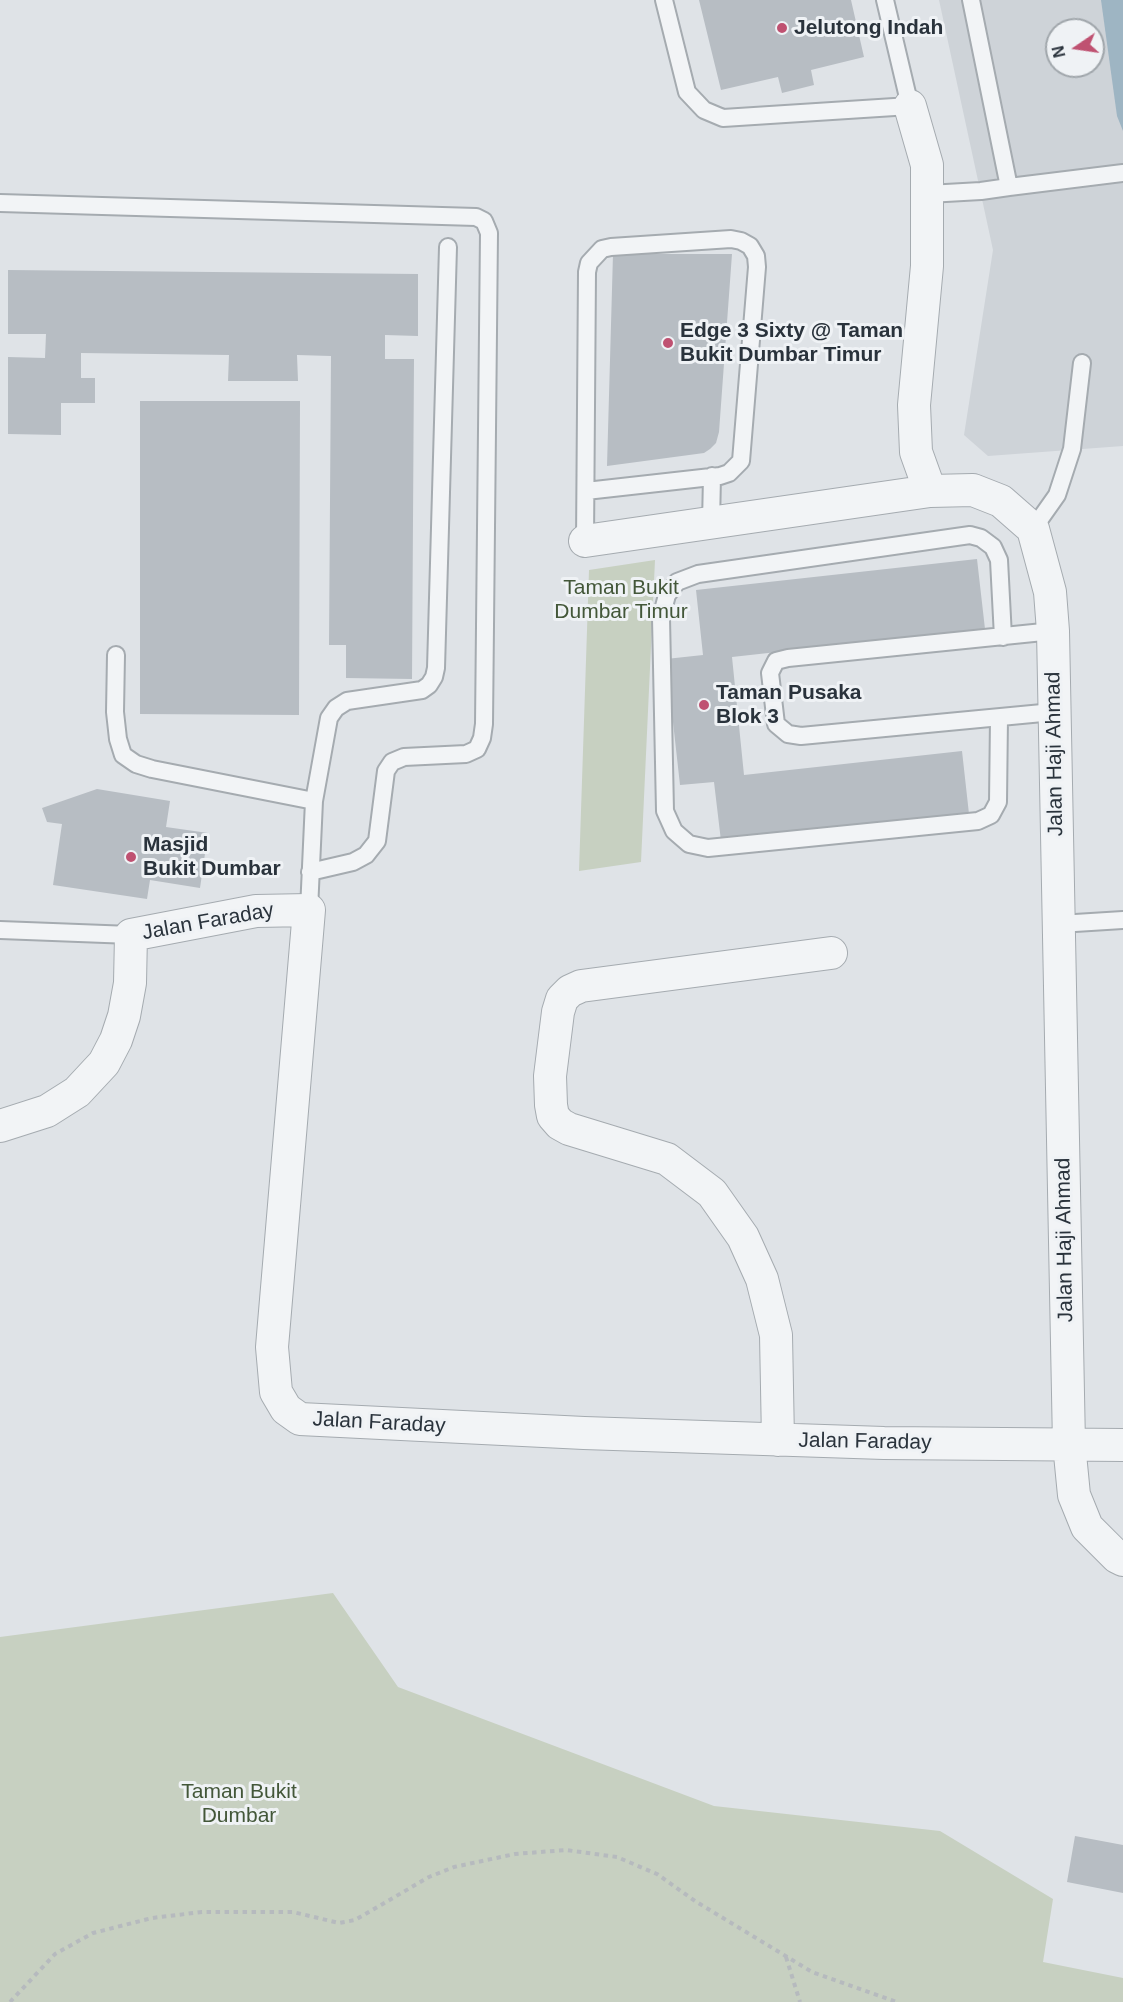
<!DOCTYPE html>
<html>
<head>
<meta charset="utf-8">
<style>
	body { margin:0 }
	#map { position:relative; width:1123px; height:2002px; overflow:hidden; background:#dfe3e7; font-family:Helvetica,sans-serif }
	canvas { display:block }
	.north { position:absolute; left:1045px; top:18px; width:60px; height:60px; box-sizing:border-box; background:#eff2f5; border:2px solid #a0a6ab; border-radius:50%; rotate:257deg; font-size:16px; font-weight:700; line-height:24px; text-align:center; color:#2a333c }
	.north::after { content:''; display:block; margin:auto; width:21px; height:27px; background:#bf5171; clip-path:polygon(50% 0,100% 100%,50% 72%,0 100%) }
</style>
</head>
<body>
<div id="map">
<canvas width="1123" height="2002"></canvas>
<div class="north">N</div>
</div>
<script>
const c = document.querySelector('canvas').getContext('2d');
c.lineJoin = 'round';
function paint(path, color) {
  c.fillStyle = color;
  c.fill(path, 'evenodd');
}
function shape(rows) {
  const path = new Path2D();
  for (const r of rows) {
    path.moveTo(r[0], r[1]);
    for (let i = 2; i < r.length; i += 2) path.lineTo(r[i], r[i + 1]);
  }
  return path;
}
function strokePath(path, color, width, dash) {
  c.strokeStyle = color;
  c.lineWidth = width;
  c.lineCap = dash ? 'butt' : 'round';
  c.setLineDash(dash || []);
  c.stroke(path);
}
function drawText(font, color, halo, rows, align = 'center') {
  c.font = font + ' Helvetica,sans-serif';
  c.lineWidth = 6;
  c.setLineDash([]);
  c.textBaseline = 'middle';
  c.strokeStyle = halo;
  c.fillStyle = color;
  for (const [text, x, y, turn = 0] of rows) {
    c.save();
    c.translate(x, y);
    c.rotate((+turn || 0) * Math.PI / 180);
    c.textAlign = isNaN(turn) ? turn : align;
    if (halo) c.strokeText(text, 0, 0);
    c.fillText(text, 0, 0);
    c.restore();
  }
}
paint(shape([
	[939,0,1123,0,1123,446,988,456,964,435,993,250],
	[1057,30,1093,30,1093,66,1057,66]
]), '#ced3d8');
paint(shape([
	[655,560,641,862,579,871,589,570],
	[333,1593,398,1687,714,1806,940,1831,1053,1899,1043,1962,1123,1978,1123,2002,0,2002,0,1637]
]), '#c7d0c1');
paint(shape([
	[1101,0,1123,0,1123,131,1117,116]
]), '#9eb5c3');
paint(shape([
	[699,0,851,0,864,57,811,70,814,85,782,93,778,77,721,90],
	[613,254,732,254,719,432,716,443,710,449,704,453,607,466],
	[8,270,418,274,418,336,385,335,385,359,414,359,412,679,346,678,346,645,329,645,331,356,297,355,298,381,228,381,229,355,81,353,81,378,95,378,95,403,61,403,61,435,8,434,8,357,45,358,46,334,8,334],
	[140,401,300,401,299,715,140,714],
	[977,559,985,629,732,657,744,775,962,751,969,814,721,841,714,782,680,785,666,659,703,655,696,590],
	[97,789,170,801,166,827,208,833,200,888,150,880,147,899,53,885,62,824,47,822,42,808],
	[1075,1836,1123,1845,1123,1893,1067,1882]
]), '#b7bdc3');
const service = shape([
	[664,0,687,92,704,110,723,118,910,106,885,0],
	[971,0,1009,187,1123,173],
	[928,194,981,191,1009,187],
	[0,203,476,217,484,221,489,233,484,724,482,738,477,749,466,754,404,757,392,762,386,771,377,841,366,855,353,862,310,872],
	[711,524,712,476],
	[1033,529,1057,495,1072,449,1082,363],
	[585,541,587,272,589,263,602,249,611,247,731,239,741,241,750,246,756,256,757,267,741,461,729,473,720,476,586,491],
	[1053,631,788,658,776,661,770,673,776,724,788,734,801,736,1053,712],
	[116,655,115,712,118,739,123,755,136,764,152,769,314,801],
	[999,718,998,802,991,815,978,821,708,848,689,844,674,831,665,811,661,618,667,595,677,582,698,574,970,535,981,538,993,547,999,560,1003,637],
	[309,910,314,801,329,718,336,708,347,701,422,690,429,685,434,677,436,668,448,247],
	[1059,924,1123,920],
	[0,930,131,935]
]);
const minor = shape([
	[910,106,927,165,927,266,914,405,916,452,930,491],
	[585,541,930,491,973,490,1001,501,1033,529,1050,592,1053,631,1069,1444,1074,1495,1087,1527,1117,1557,1123,1560],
	[0,1126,47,1111,77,1092,104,1063,116,1040,124,1016,130,983,131,935,256,911,309,910,272,1347,276,1392,286,1409,300,1419,584,1433,884,1443,1123,1445],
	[778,1440,776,1335,762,1279,743,1237,712,1193,667,1159,569,1129,560,1124,553,1116,551,1105,550,1076,558,1012,562,999,570,991,581,986,831,953]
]);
strokePath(service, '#a5abb0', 20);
strokePath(minor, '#a5abb0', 34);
strokePath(shape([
	[786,1957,800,2002],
	[10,2002,55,1954,93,1933,152,1918,202,1912,293,1912,339,1923,355,1920,429,1877,454,1867,515,1854,566,1850,617,1857,657,1874,695,1901,812,1972,897,2002]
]), '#b6babe', 4, [4.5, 4.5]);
strokePath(service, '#f2f4f6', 16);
strokePath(minor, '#f2f4f6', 32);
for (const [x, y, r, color] of [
	[782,28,6,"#bf5171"],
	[668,343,6,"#bf5171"],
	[704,705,6,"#bf5171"],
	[131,857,6,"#bf5171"]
]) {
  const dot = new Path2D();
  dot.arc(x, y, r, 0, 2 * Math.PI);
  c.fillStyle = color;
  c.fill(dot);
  strokePath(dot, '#eff2f5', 2);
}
drawText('bold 21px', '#2a333c', '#eff2f5', [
	["Jelutong Indah",794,28],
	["Edge 3 Sixty @ Taman",680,331],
	["Bukit Dumbar Timur",680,355],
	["Taman Pusaka",716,693],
	["Blok 3",716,717],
	["Masjid",143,845],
	["Bukit Dumbar",143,869]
], 'left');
drawText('21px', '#435739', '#eff2f5', [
	["Taman Bukit",621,588],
	["Dumbar Timur",621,612],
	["Taman Bukit",239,1792],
	["Dumbar",239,1816]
]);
drawText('21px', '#2a333c', '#eff2f5', [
	["Jalan Haji Ahmad",1055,754,-91],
	["Jalan Faraday",208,922,-10],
	["Jalan Haji Ahmad",1065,1240,-91],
	["Jalan Faraday",379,1423,3],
	["Jalan Faraday",865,1442,1]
]);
</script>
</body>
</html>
